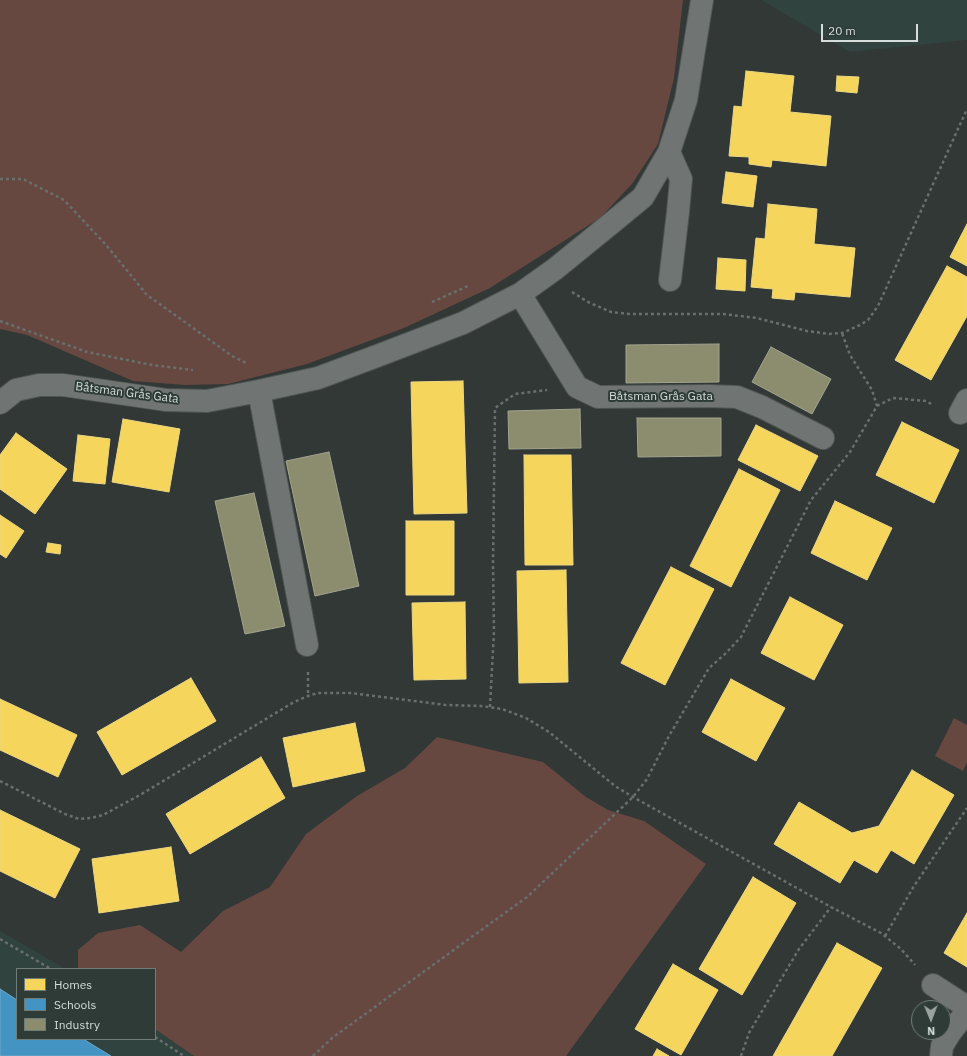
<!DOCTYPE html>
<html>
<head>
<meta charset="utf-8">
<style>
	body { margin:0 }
	#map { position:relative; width:967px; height:1056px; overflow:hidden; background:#313836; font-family:"IBM Plex Sans",sans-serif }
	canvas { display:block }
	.legend { position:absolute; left:16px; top:968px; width:140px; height:72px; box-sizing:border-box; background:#2e3b37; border:1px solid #707c78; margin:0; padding:5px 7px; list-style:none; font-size:12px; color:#d4ddda }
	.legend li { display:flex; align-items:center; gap:8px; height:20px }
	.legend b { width:20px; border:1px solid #707c78 }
	.north { position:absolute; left:911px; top:1000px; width:40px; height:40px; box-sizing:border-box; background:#2e3b37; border:1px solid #707c78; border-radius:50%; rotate:179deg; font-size:11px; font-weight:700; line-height:16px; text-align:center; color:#d4ddda }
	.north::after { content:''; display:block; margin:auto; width:14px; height:18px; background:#9ba3a1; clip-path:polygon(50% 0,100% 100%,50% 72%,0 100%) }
	.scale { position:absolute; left:821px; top:24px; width:97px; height:18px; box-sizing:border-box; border:2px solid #d4ddda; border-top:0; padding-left:5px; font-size:12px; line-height:14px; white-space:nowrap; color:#d4ddda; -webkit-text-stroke:3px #2e3b37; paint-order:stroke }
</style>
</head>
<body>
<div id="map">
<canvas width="967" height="1056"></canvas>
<ul class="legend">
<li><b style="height:11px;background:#f6d55c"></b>Homes</li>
<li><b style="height:11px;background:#4393c3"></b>Schools</li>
<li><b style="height:11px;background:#8c8c6e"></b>Industry</li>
</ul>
<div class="north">N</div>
<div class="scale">20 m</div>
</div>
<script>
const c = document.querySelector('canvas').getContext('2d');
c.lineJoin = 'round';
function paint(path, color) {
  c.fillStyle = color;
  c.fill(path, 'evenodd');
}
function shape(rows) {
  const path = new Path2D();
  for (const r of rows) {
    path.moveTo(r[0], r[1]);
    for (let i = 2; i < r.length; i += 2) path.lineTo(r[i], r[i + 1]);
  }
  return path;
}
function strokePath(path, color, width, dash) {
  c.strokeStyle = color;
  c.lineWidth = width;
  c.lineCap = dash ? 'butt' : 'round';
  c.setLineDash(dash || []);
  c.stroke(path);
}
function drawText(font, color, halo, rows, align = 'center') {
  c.font = font + ' "IBM Plex Sans",sans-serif';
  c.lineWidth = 4;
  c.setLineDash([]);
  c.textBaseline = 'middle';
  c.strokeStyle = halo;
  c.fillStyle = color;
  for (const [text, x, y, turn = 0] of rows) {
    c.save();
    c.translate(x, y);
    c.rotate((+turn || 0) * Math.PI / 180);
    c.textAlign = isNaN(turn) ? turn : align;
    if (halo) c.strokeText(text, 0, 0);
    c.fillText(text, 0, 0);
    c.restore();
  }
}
paint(shape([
	[761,0,967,0,967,40,850,52],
	[0,931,66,969,17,969,17,1039,155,1039,155,1029,194,1056,0,1056]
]), '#30433e');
paint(shape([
	[0,0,683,0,674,78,658,144,632,184,600,218,490,288,404,328,307,364,228,384,185,385,133,381,27,335,0,329],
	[954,718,967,725,967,762,963,771,935,756],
	[437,737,543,762,586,797,608,810,644,821,706,864,566,1056,194,1056,155,1029,155,969,78,969,78,950,98,933,140,925,181,952,223,911,270,887,306,834,357,796,405,768]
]), '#664840');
const homes = shape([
	[746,71,794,76,790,112,831,116,826,166,772,160,771,167,749,164,749,157,729,156,734,106,742,107,746,71],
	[837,76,859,77,857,93,836,91,837,76],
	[726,172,757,176,753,207,722,203,726,172],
	[768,204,817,209,814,244,855,248,850,297,795,292,794,300,772,298,773,289,751,287,756,238,765,239,768,204],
	[967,224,967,266,950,257,967,224],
	[718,258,746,260,745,291,716,289,718,258],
	[947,266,967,277,967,316,931,380,895,360,947,266],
	[463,381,467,513,414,514,411,382,463,381],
	[123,419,180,429,169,492,112,482,123,419],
	[902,422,959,450,934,503,876,475,902,422],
	[756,425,818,456,800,491,738,460,756,425],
	[16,433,67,469,35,514,0,489,0,455,16,433],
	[78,435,110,439,105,484,73,481,78,435],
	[524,455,571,455,573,565,525,565,524,455],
	[739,469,780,490,731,587,690,566,739,469],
	[835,501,892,528,867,580,811,553,835,501],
	[0,515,24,531,6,558,0,554,0,515],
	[406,521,454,521,454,595,406,595,406,521],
	[48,543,61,545,60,554,46,552,48,543],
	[671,567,714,589,665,685,621,663,671,567],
	[566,570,568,682,519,683,517,571,566,570],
	[790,597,843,625,814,680,761,653,790,597],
	[465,602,466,679,414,680,412,603,465,602],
	[191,678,216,721,122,775,97,732,191,678],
	[731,679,785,708,756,761,702,732,731,679],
	[0,699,77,735,58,777,0,750,0,699],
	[355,723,365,771,293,787,283,738,355,723],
	[261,757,285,798,190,854,166,814,261,757],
	[912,770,954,795,914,864,891,850,877,873,854,860,840,883,774,844,799,802,852,833,879,826,912,770],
	[0,810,80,849,55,898,0,871,0,810],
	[171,847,179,901,99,913,92,859,171,847],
	[753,877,796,903,742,995,699,969,753,877],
	[967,913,967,967,944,953,967,913],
	[837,943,882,968,832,1056,773,1056,837,943],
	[673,964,718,990,681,1055,635,1029,673,964],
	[657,1049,669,1056,653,1056,657,1049]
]);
paint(homes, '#f6d55c');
strokePath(homes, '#ecd782', 1);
const schools = shape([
	[0,989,17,1000,17,1039,83,1039,111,1056,0,1056,0,989]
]);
paint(schools, '#4393c3');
strokePath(schools, '#6ea9ca', 1);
const industry = shape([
	[719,344,719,382,626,383,626,345,719,344],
	[771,347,831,379,812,414,752,382,771,347],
	[580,409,581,448,509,449,508,411,580,409],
	[637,418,721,418,721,456,638,457,637,418],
	[329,452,359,586,315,596,286,461,329,452],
	[254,493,285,626,245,634,215,501,254,493]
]);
paint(industry, '#8c8c6e');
strokePath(industry, '#a2a48e', 1);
const minor = shape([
	[669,152,681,179,678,212,670,280],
	[520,294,577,387,598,397,708,396,737,397,762,407,823,438],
	[259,391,307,645],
	[0,403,16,390,39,385,63,385,166,400,207,401,259,391,318,378,377,356,463,323,520,294,555,269,614,221,643,197,669,152,686,100,702,0],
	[960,413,967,400],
	[933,985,967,1007],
	[941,1056,942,1046,950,1033,967,1011]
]);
strokePath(minor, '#4e5553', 24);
strokePath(shape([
	[0,179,23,179,64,200,107,246,147,295,232,356,248,364],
	[572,292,588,302,611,312,629,314,723,314,757,318,807,331,829,334,842,333,860,325,868,320,878,306,967,109],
	[432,302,468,286],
	[0,321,87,352,152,365,193,370],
	[877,406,893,398,926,401,933,405],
	[308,672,308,696],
	[490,707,494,631,493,565,495,408,515,394,547,390],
	[0,781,65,814,79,819,91,818,103,815,140,795,294,702,308,696,318,693,351,693,446,705,481,706,502,709,526,718,549,732,615,786,633,797,831,907,881,933,901,949,915,965],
	[885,936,914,886,967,808],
	[0,939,51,969],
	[155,1037,184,1056],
	[313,1056,332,1038,527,897,633,797,647,779,669,736,709,668,724,655,741,637,811,500,850,452,877,406,872,390,850,355,842,333],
	[741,1056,749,1033,768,1001,799,949,831,907]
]), '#696f6d', 2.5, [3, 3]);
strokePath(minor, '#707574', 22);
drawText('12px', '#d4ddda', '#2e3b37', [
	["Båtsman Grås Gata",127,393,7],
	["Båtsman Grås Gata",661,397]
]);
</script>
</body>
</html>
